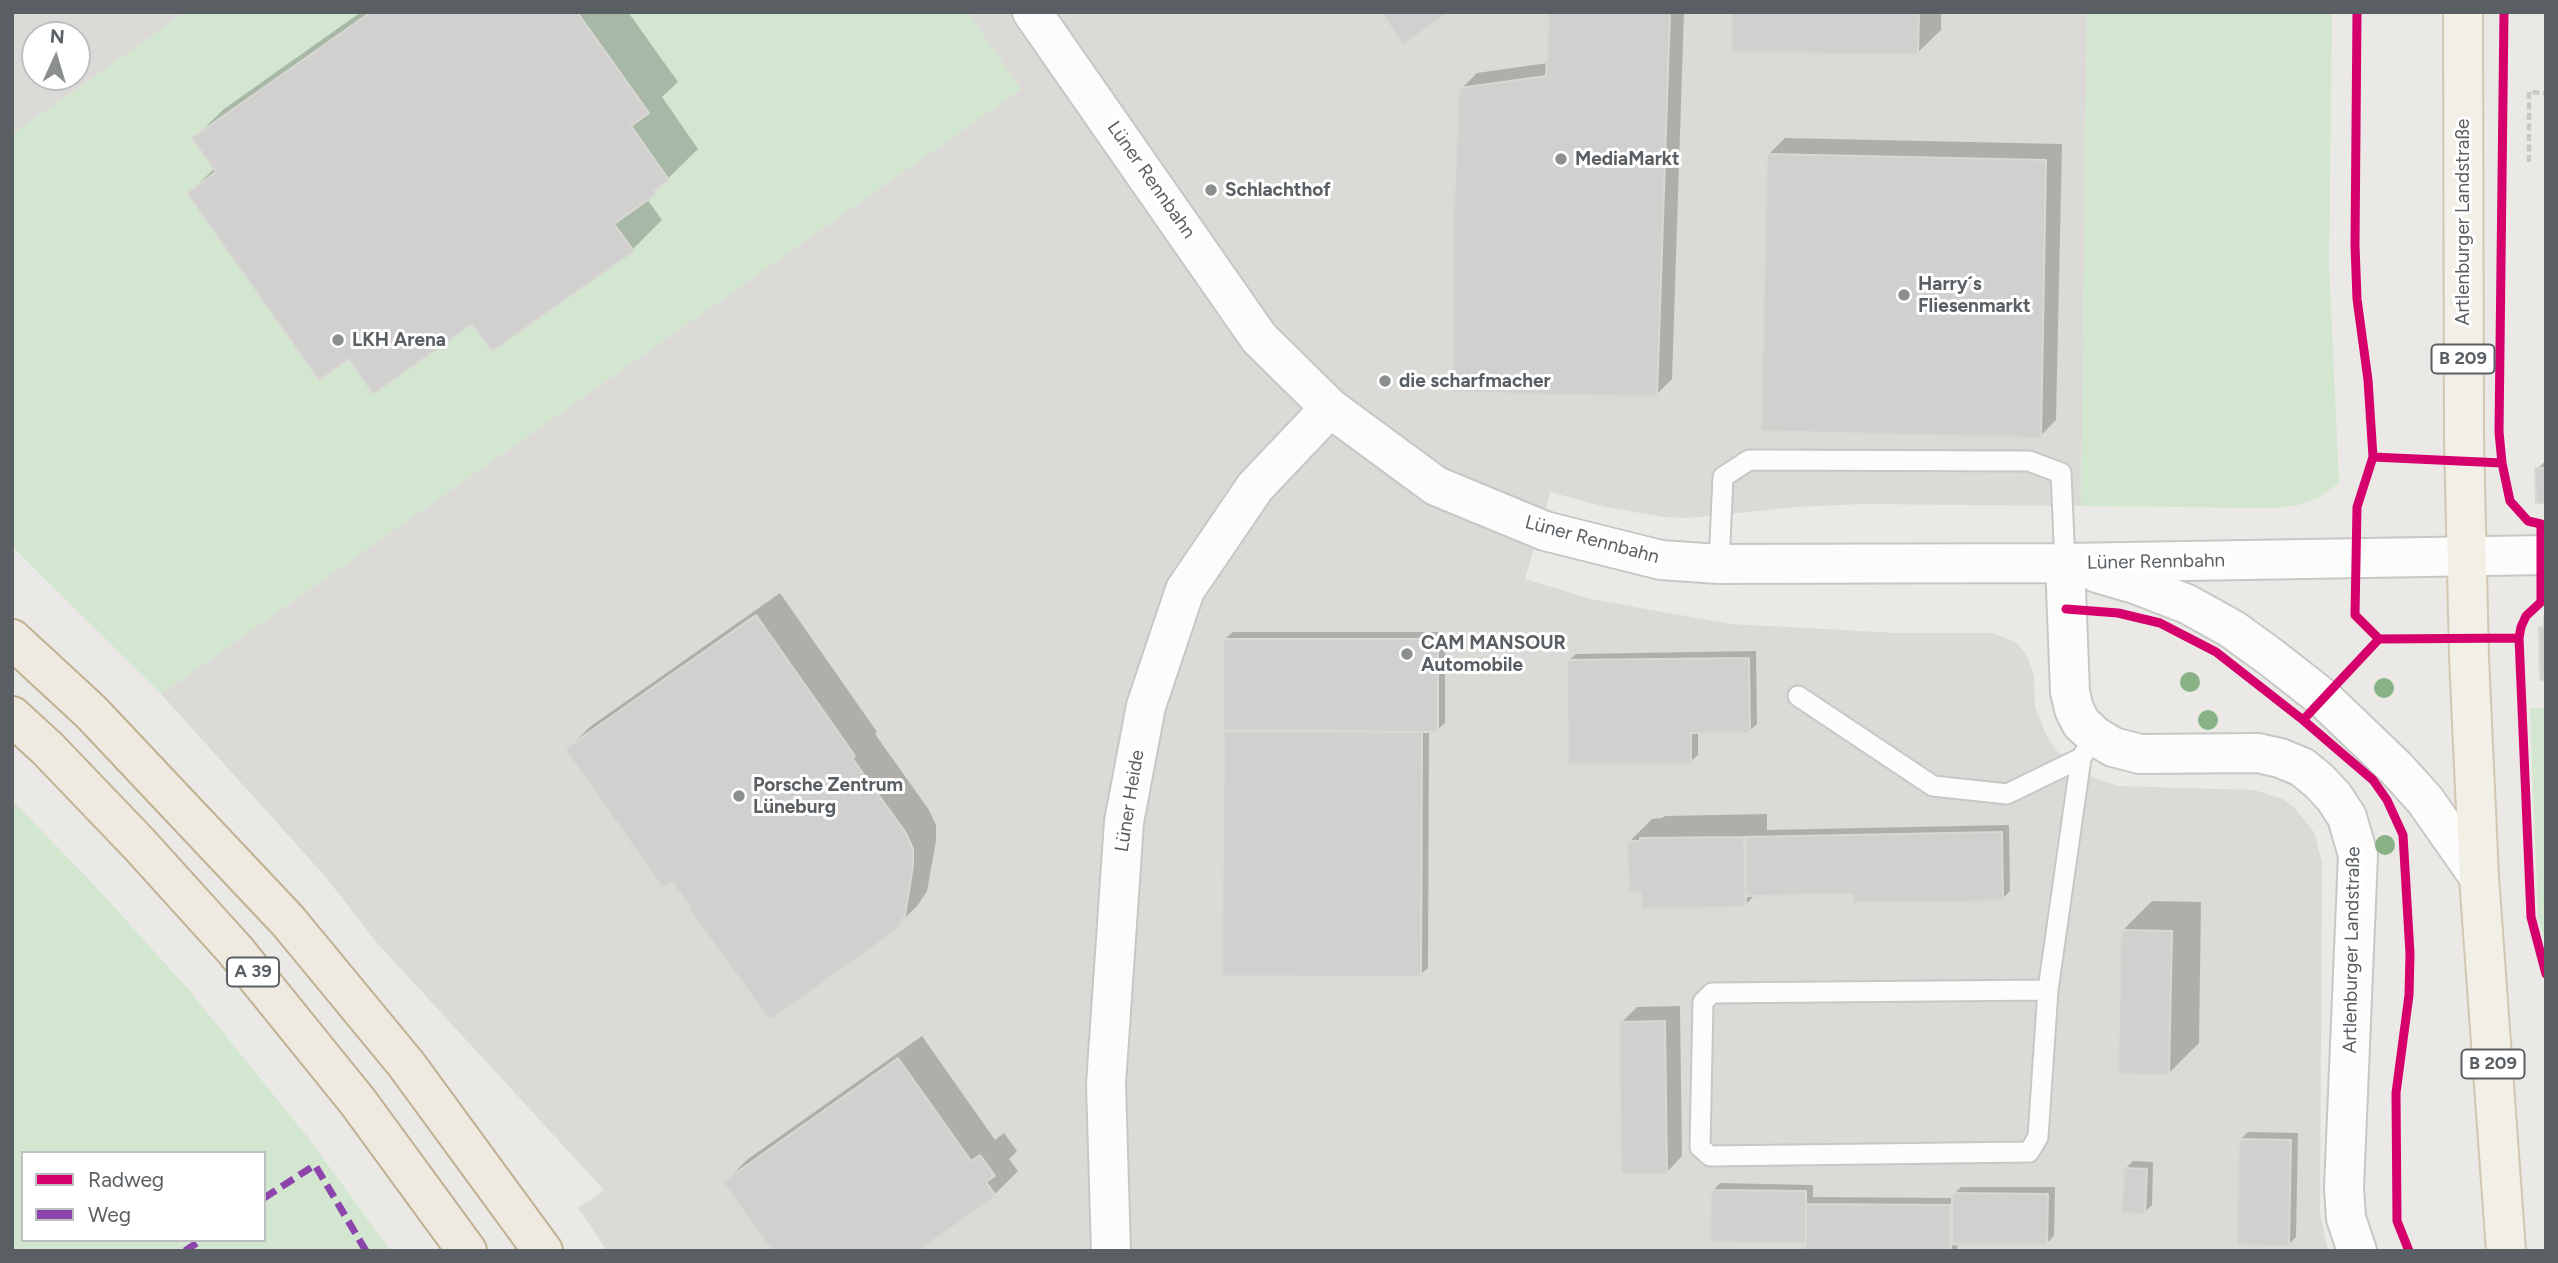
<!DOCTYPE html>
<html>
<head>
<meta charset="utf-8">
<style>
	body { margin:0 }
	#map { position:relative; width:2558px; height:1263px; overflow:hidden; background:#eae9e5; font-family:Figtree,sans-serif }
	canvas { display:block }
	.frame { position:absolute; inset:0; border:14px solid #5a5f63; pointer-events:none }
	.legend { position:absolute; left:21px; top:1151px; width:245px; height:91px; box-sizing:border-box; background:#fff; border:2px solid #bdbfc1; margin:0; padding:9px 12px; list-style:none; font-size:21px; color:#5a5f63 }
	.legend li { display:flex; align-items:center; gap:14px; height:35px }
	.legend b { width:35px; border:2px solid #bdbfc1 }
	.north { position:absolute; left:21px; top:21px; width:70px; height:70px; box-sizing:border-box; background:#fff; border:2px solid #bdbfc1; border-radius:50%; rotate:4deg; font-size:19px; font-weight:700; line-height:28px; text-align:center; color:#5a5f63 }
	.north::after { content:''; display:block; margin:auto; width:24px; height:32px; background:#8c8f90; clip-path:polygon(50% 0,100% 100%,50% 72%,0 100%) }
</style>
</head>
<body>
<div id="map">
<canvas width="2558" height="1263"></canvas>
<div class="frame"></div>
<ul class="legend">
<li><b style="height:9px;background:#d6006c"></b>Radweg</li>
<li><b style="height:9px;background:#8e44ad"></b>Weg</li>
</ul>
<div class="north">N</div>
</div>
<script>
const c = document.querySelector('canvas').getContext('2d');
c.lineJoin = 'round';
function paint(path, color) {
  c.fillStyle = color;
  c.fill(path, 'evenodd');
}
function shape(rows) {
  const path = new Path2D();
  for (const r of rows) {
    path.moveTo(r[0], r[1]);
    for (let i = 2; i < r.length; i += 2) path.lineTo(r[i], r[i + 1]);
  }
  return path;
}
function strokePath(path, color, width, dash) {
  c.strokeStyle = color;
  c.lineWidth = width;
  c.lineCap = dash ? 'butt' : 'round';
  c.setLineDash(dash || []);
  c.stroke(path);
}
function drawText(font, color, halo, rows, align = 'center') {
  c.font = font + ' Figtree,sans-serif';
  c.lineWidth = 6;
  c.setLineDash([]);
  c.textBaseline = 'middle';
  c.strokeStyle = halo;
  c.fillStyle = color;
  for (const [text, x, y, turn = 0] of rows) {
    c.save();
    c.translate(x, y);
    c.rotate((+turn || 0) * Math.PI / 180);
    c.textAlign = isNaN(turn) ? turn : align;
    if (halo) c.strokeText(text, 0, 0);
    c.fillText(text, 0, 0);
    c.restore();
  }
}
paint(shape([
	[12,12,186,12,12,135],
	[35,35,77,35,77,77,35,77],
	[967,12,2087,12,2081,506,1861,504,1795,507,1689,518,1663,517,1606,507,1550,492,1525,579,1591,599,1730,624,1897,633,1992,633,2014,641,2027,655,2034,676,2035,707,2047,737,2058,752,2093,777,2118,786,2254,790,2283,799,2295,808,2314,832,2322,862,2320,1214,2328,1251,607,1251,578,1208,604,1190,378,944,324,875,161,694,1021,89]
]), '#dbdad6');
paint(shape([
	[186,12,967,12,1021,89,161,694,12,546,12,135],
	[2087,12,2332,12,2329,263,2339,483,2320,497,2298,505,2275,508,2081,506],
	[2530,708,2546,708,2546,945,2538,916],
	[12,800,95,886,188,989,309,1139,391,1251,12,1251],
	[23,1153,264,1153,264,1240,23,1240]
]), '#d3e6d0');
paint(shape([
	[361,12,628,12,678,82,662,97,698,149,647,199,662,220,632,250,473,322,349,356,189,193,215,168,194,138,224,109],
	[1552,12,1684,12,1672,379,1656,395,1461,89,1477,73,1548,63],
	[1733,12,1941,12,1941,30,1917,53],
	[1785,138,2062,144,2056,420,2040,436,1769,154],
	[2544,462,2546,462,2546,501,2537,469],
	[780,593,877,732,875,734,929,810,936,825,936,841,927,891,918,905,894,929,692,907,567,749,591,726],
	[1233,632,1445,632,1445,723,1437,730,1429,730,1428,968,1420,975,1224,974,1225,639],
	[1756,651,1757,724,1749,731,1698,732,1698,755,1690,762,1568,661,1576,654],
	[1767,814,1767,830,2009,825,2010,891,2002,899,1855,893,1756,894,1745,905,1643,890,1629,842,1652,819,1662,818,1665,816],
	[2152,901,2201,902,2199,1043,2169,1073,2122,931],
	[1680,1006,1682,1156,1667,1172,1621,1023,1637,1007],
	[922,1036,995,1140,1004,1133,1017,1151,1009,1159,1018,1171,995,1194,725,1182,748,1159],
	[2248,1132,2298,1133,2296,1237,2289,1244,2240,1140],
	[2133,1161,2153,1162,2152,1205,2144,1213,2125,1169],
	[1720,1183,1813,1185,1813,1197,1954,1198,1954,1194,1961,1187,2055,1187,2054,1236,2046,1244,1958,1243,1957,1251,1808,1251,1808,1241,1713,1191]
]), '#0003');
const building = shape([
	[371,12,577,12,649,113,631,126,669,180,654,191,656,194,614,224,634,251,492,351,472,324,373,394,349,359,319,380,187,193,216,172,192,138,371,12],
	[1381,12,1449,12,1403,45,1381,12],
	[1549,12,1670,12,1657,397,1453,392,1453,230,1459,88,1546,76,1549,12],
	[1732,12,1919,12,1918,55,1731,52,1732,12],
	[1767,154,2046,160,2041,438,1761,431,1767,154],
	[2535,468,2546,468,2546,503,2536,503,2535,468],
	[756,615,855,756,852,758,906,833,913,849,913,865,905,916,895,931,770,1020,688,908,690,907,672,882,663,888,565,749,756,615],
	[2544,616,2546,616,2546,680,2540,680,2539,627,2544,627,2544,616],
	[1223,639,1438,639,1438,732,1223,730,1223,639],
	[1749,658,1750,733,1691,733,1691,764,1568,765,1567,660,1749,658],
	[1224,731,1422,732,1421,977,1222,976,1224,731],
	[2002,832,2003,901,1853,903,1853,894,1746,896,1745,837,2002,832],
	[1744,837,1746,907,1641,909,1641,892,1629,892,1627,841,1640,841,1640,838,1744,837],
	[2121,930,2172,931,2169,1075,2118,1074,2121,930],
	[1665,1021,1667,1174,1621,1174,1619,1022,1665,1021],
	[898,1058,971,1161,980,1155,995,1176,986,1182,996,1196,918,1251,772,1251,723,1182,898,1058],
	[2239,1139,2291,1140,2289,1246,2237,1245,2239,1139],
	[2124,1168,2147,1169,2145,1214,2122,1213,2124,1168],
	[1711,1190,1806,1191,1806,1243,1710,1242,1711,1190],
	[1952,1193,2048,1194,2047,1245,1952,1244,1952,1193],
	[1806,1204,1951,1205,1951,1251,1806,1251,1806,1204]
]);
paint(building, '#d1d0ce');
strokePath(building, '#dad8d4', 2);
const lane = shape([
	[1719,564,1723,477,1749,460,2029,461,2061,473,2065,563],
	[1798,696,1933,786,2007,794,2081,758],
	[2048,990,1712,993,1703,1002,1700,1147,1710,1156,2029,1152,2038,1137,2048,990,2081,758,2095,736]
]);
const street = shape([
	[1032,12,1259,338,1330,408,1436,486,1545,531,1661,560,1719,564,2065,563,2546,555],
	[2065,563,2070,692,2074,709,2081,723,2095,736,2113,747,2140,754,2258,753,2280,758,2302,767,2319,781,2334,797,2347,817,2358,855,2344,1188,2346,1218,2357,1251],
	[2097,573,2135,584,2187,604,2232,629,2272,658,2323,698,2397,769,2425,800,2479,877],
	[1111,1251,1106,1084,1124,822,1146,706,1185,590,1255,487,1330,408]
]);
const primary = shape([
	[2463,12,2464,438,2469,657,2479,877,2506,1251]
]);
const highway = shape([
	[12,639,91,712,288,921,406,1064,543,1251],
	[12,716,48,749,140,845,235,950,358,1102,467,1251]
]);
strokePath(lane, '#c7c7c7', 23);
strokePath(street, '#c7c7c7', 42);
strokePath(primary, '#d2c7b3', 42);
strokePath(highway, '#c1b092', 42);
strokePath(shape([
	[2529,162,2529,92,2546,93]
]), '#c5cac7', 4.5, [7, 3.5]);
strokePath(lane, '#fcfcfb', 19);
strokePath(street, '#fcfcfb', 38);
strokePath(primary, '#f2efe7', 38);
strokePath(highway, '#eeeae0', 38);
strokePath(shape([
	[264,1198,315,1165,366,1251],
	[185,1251,201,1240]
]), '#8e44ad', 7, [14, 7]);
strokePath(shape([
	[2357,12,2355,245,2357,299,2368,380,2373,457,2357,507,2355,615,2379,639],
	[2504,12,2499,432,2502,463,2510,501,2528,521,2541,524,2541,602,2526,616,2521,627,2519,638,2531,917,2546,974],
	[2373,457,2502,463],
	[2066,609,2118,613,2160,623,2216,652,2303,720,2373,780,2387,800,2403,835,2410,954,2409,995,2396,1093,2397,1221,2409,1251],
	[2303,720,2379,639,2519,638]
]), '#d6006c', 9);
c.fillStyle = '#88b285';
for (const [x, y] of [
	[2190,682],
	[2384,688],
	[2208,720],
	[2385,845]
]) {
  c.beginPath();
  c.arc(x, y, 10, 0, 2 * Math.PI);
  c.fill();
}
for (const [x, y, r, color] of [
	[1561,159,7,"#8c8f90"],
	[1211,190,7,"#8c8f90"],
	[1904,295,7,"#8c8f90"],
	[338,340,7,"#8c8f90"],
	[1385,381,7,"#8c8f90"],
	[1407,654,7,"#8c8f90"],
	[739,796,7,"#8c8f90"]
]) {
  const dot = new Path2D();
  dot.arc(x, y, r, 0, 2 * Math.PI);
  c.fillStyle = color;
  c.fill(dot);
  strokePath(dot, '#fff', 2.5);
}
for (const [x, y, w] of [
	[2463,359,63],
	[253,972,52],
	[2493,1064,63]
]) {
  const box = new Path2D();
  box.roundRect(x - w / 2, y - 14.5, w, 29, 5);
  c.fillStyle = '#fff';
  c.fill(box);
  strokePath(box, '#5a5f63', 2);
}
drawText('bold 18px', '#5a5f63', null, [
	["B 209",2463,359],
	["A 39",253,972],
	["B 209",2493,1064]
]);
drawText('bold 19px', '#5a5f63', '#fff', [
	["MediaMarkt",1575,159],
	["Schlachthof",1225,190],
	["Harry´s",1918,284],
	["Fliesenmarkt",1918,306],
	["LKH Arena",352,340],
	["die scharfmacher",1399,381],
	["CAM MANSOUR",1421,643],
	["Automobile",1421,665],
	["Porsche Zentrum",753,785],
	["Lüneburg",753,807]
], 'left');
drawText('19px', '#5a5f63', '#fff', [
	["Lüner Rennbahn",1151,180,55],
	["Artlenburger Landstraße",2463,222,-90],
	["Lüner Rennbahn",1592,540,15],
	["Lüner Rennbahn",2156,562,-1],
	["Lüner Heide",1130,801,-81],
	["Artlenburger Landstraße",2352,950,-89]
]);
</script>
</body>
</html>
